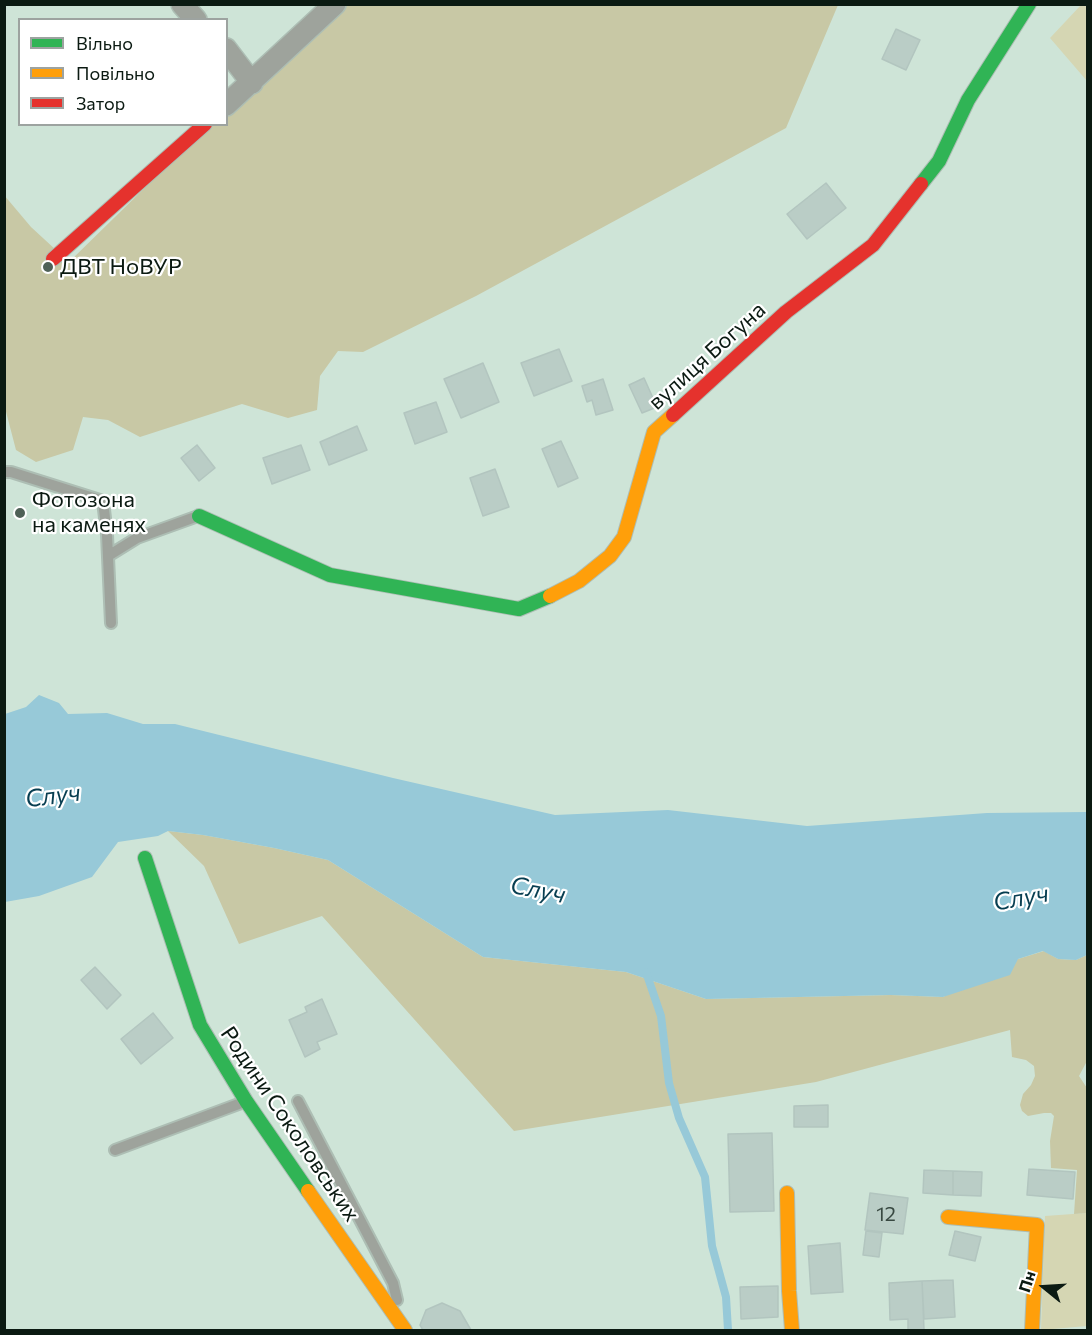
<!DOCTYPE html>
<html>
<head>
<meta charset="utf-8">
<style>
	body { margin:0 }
	#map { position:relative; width:1092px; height:1335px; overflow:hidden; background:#cee4d7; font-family:Commissioner,sans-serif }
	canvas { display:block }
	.frame { position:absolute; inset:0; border:6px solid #0b1a12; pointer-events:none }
	.legend { position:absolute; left:18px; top:18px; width:210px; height:108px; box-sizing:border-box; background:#fff; border:2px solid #9da3a0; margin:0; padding:8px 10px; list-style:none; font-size:18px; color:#0b1a12 }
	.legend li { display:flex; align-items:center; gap:12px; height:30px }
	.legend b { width:30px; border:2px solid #9da3a0 }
	.north { position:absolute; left:1014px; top:1257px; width:60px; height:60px; -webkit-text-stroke:4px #fff; paint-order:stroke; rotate:288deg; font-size:16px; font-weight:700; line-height:24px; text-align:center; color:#0b1a12 }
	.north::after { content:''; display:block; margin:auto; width:21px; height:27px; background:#0b1a12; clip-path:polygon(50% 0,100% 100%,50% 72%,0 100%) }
</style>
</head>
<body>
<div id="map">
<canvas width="1092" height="1335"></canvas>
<div class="frame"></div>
<ul class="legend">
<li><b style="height:8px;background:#30b455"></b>Вільно</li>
<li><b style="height:8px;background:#ff9f0a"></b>Повільно</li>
<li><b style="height:8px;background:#e5322d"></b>Затор</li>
</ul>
<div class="north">Пн</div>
</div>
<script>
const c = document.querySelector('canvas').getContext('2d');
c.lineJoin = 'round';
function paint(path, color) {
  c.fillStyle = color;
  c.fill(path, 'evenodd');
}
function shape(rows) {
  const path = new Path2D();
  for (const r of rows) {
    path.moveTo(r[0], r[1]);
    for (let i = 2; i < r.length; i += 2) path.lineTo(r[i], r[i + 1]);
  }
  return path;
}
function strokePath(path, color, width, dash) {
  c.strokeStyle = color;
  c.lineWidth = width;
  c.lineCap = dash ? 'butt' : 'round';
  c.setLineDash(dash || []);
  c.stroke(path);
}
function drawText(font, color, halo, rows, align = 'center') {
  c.font = font + ' Commissioner,sans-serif';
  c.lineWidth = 4.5;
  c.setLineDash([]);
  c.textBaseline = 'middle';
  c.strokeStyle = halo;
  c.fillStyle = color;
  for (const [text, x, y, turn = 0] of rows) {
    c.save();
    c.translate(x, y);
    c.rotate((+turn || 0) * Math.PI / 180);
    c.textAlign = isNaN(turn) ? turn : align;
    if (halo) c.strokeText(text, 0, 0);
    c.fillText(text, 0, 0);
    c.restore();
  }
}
paint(shape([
	[1081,5,1087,5,1087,81,1050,38],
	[1087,1213,1087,1326,1041,1330,1045,1216]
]), '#d5d6b3');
paint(shape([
	[336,5,838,5,786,128,476,296,363,352,338,351,320,376,317,410,288,418,242,404,140,437,108,420,83,417,73,450,36,462,16,450,4,404,4,195,31,227,69,262,209,125,226,124,227,108],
	[168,831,203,835,274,848,328,860,483,957,626,972,706,999,891,995,943,997,1018,959,1044,951,1058,959,1076,960,1087,955,1087,1061,1079,1076,1087,1088,1087,1213,1074,1214,1077,1170,1051,1168,1050,1141,1054,1116,1051,1113,1044,1113,1028,1116,1022,1111,1020,1105,1023,1094,1031,1085,1035,1076,1034,1066,1026,1060,1012,1057,1010,1030,816,1082,514,1131,322,916,239,944,204,866]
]), '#c8c8a5');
paint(shape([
	[39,695,59,703,68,714,107,713,143,724,175,724,393,778,555,815,668,810,807,826,987,813,1087,812,1087,955,1076,960,1058,959,1043,951,1018,959,1010,975,943,997,891,995,706,999,626,972,483,957,328,860,274,848,203,835,168,831,158,836,118,842,92,877,39,896,5,902,5,714,26,707]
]), '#97c9d8');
strokePath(shape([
	[646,972,661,1016,669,1083,679,1118,705,1177,712,1246,726,1297,728,1330]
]), '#97c9d8', 8);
const building = shape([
	[896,29,920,40,906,70,882,59,896,29],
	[826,183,846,208,807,239,787,214,826,183],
	[559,349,572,381,534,396,521,363,559,349],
	[483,363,499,402,461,418,444,379,483,363],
	[644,378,657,407,642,413,629,385,644,378],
	[603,379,613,410,596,415,592,400,587,402,582,386,603,379],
	[436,402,447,432,415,444,404,413,436,402],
	[357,426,367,450,329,465,320,442,357,426],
	[561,441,578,478,558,487,542,449,561,441],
	[197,445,215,468,199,481,181,458,197,445],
	[301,445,310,470,272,484,263,458,301,445],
	[495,469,509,507,483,516,470,478,495,469],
	[95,967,121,995,107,1009,81,980,95,967],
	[322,999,337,1034,317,1042,320,1049,305,1057,289,1020,307,1012,305,1007,322,999],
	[153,1013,173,1038,141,1064,121,1039,153,1013],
	[828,1105,828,1127,794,1127,794,1106,828,1105],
	[772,1133,774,1211,730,1212,728,1134,772,1133],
	[1029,1169,1075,1172,1073,1199,1027,1195,1029,1169],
	[924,1170,953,1171,953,1195,923,1193,924,1170],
	[953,1171,982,1172,981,1196,953,1195,953,1171],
	[870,1193,908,1198,903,1234,865,1230,870,1193],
	[866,1231,882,1233,879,1257,863,1255,866,1231],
	[955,1231,981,1237,975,1261,949,1255,955,1231],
	[840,1243,843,1292,811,1294,808,1246,840,1243],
	[953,1280,955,1317,924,1319,922,1281,953,1280],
	[922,1281,924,1330,908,1330,908,1319,890,1320,889,1283,922,1281],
	[778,1286,778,1317,741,1319,740,1287,778,1286],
	[442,1303,460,1311,471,1330,423,1330,420,1325,426,1310,442,1303]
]);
paint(building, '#bacdc6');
strokePath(building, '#b2c5bf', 1.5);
const lane = shape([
	[4,472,11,472,103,501,107,535,111,623],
	[108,556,137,538,198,516],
	[298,1101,393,1283,397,1300],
	[115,1150,244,1102]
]);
const street = shape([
	[182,4,196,20],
	[226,49,252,83],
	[226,105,335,4]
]);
const fast = shape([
	[921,184,939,161,968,100,1029,4],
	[199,516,330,575,519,609,550,596],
	[145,858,200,1025,246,1101,308,1191]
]);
const slow = shape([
	[550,596,579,581,610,556,624,537,654,432,673,415],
	[308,1191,405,1330],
	[787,1193,789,1291,792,1330],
	[948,1217,1037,1225,1032,1330]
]);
const jam = shape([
	[53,259,205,124],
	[673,415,786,312,873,245,921,184]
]);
strokePath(lane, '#adbeb4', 14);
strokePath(street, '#adbeb4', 24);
strokePath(fast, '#adbeb4', 16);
strokePath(slow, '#adbeb4', 16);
strokePath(jam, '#adbeb4', 16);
strokePath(lane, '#9ea39c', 10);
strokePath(street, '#9ea39c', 21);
strokePath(fast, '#30b455', 14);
strokePath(slow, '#ff9f0a', 14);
strokePath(jam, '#e5322d', 14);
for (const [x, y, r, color] of [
	[48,267,6,"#4f6157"],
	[20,513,6,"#4f6157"]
]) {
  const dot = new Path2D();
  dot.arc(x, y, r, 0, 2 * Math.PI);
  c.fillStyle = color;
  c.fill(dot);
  strokePath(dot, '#fff', 2);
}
drawText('20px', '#384841', null, [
	["12",886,1214]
]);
drawText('22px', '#0b1a12', '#fff', [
	["ДВТ НоВУР",60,267],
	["Фотозона",32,500],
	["на каменях",32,525]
], 'left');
drawText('22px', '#0b1a12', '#fff', [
	["вулиця Богуна",707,356,-42],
	["Родини Соколовських",290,1124,56]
]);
drawText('italic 24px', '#073e51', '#fff', [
	["Случ",53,796,-7],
	["Случ",538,890,11],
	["Случ",1021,898,-10]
]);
</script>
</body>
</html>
